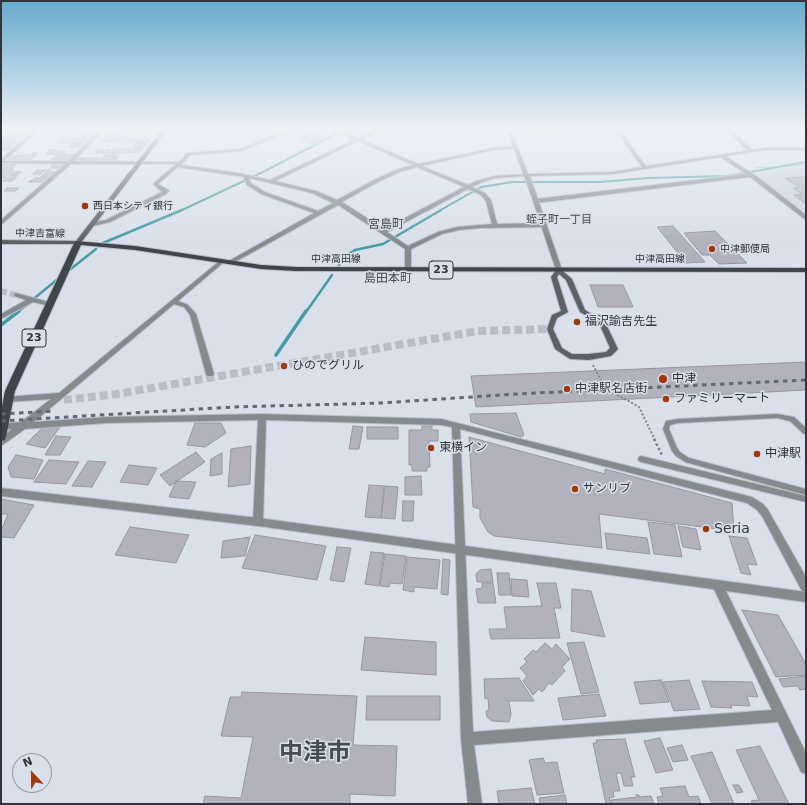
<!DOCTYPE html>
<html>
<head>
<meta charset="utf-8">
<style>
	body { margin:0 }
	#map { position:relative; width:807px; height:805px; overflow:hidden; background:#d9e0eb; font-family:"DejaVu Sans",sans-serif }
	canvas { display:block }
	.frame { position:absolute; inset:0; border:2px solid #323539; pointer-events:none }
	.north { position:absolute; left:12px; top:753px; width:40px; height:40px; box-sizing:border-box; background:#d9e0eb; border:1px solid #969ca4; border-radius:50%; rotate:338deg; font-size:11px; font-weight:700; line-height:16px; text-align:center; color:#323539 }
	.north::after { content:''; display:block; margin:auto; width:14px; height:18px; background:#9e390b; clip-path:polygon(50% 0,100% 100%,50% 72%,0 100%) }
</style>
</head>
<body>
<div id="map">
<canvas width="807" height="805"></canvas>
<div class="frame"></div>
<div class="north">N</div>
</div>
<script>
const c = document.querySelector('canvas').getContext('2d');
c.lineJoin = 'round';
function paint(path, color) {
  c.fillStyle = color;
  c.fill(path, 'evenodd');
}
function shape(rows) {
  const path = new Path2D();
  for (const r of rows) {
    path.moveTo(r[0], r[1]);
    for (let i = 2; i < r.length; i += 2) path.lineTo(r[i], r[i + 1]);
  }
  return path;
}
function strokePath(path, color, width, dash) {
  c.strokeStyle = color;
  c.lineWidth = width;
  c.lineCap = dash ? 'butt' : 'round';
  c.setLineDash(dash || []);
  c.stroke(path);
}
function drawText(font, color, halo, rows, align = 'center') {
  c.font = font + ' "DejaVu Sans","Noto Sans JP",sans-serif';
  c.lineWidth = 3;
  c.setLineDash([]);
  c.textBaseline = 'middle';
  c.strokeStyle = halo;
  c.fillStyle = color;
  for (const [text, x, y, turn = 0] of rows) {
    c.save();
    c.translate(x, y);
    c.rotate((+turn || 0) * Math.PI / 180);
    c.textAlign = isNaN(turn) ? turn : align;
    if (halo) c.strokeText(text, 0, 0);
    c.fillText(text, 0, 0);
    c.restore();
  }
}
paint(shape([
	[806,167,806,213,753,173,757,170]
]), '#c8d2e3');
strokePath(shape([
	[180,211,265,171,336,134,351,130],
	[439,211,481,187,513,182,600,182,648,178,727,176,806,162]
]), '#479ba4', 2);
strokePath(shape([
	[103,243,182,210],
	[339,265,345,256,355,250,383,244,441,210],
	[67,272,96,249],
	[31,301,59,278],
	[17,312,27,305],
	[306,312,332,275]
]), '#479ba4', 2.5);
strokePath(shape([
	[1,325,19,311],
	[276,355,306,311]
]), '#479ba4', 3.5);
const building = shape([
	[136,130,149,130,147,133,133,133,136,130],
	[107,132,120,132,117,135,104,135,107,132],
	[8,134,26,134,24,136,5,136,8,134],
	[311,134,323,138,312,144,299,139,311,134],
	[82,135,94,135,91,138,79,138,82,135],
	[107,136,128,136,123,141,99,142,107,136],
	[2,137,17,137,11,141,16,141,14,143,2,144,1,138,2,137],
	[129,138,151,138,149,140,127,140,129,138],
	[62,139,80,138,86,139,82,143,57,143,62,140,60,140,62,139],
	[128,140,149,141,147,143,126,142,128,140],
	[6,143,19,143,11,150,1,150,1,147,6,143],
	[137,143,146,143,143,148,133,148,137,143],
	[71,144,84,144,78,147,68,147,71,144],
	[115,149,142,149,139,152,110,154,115,149],
	[49,150,58,150,57,152,65,151,62,155,45,154,49,150],
	[97,150,111,150,108,153,95,153,97,150],
	[33,153,38,153,30,160,5,161,10,156,31,155,33,153],
	[65,154,74,154,68,160,51,160,55,157,63,156,65,154],
	[105,155,119,156,114,161,100,161,105,155],
	[78,158,100,158,98,161,76,160,78,158],
	[1,164,17,164,11,169,14,169,4,178,1,178,1,173,4,170,1,170,1,164],
	[53,164,65,164,61,168,50,168,53,164],
	[37,170,51,170,44,171,41,174,33,174,37,170],
	[13,172,21,172,12,181,3,181,13,172],
	[46,172,56,172,51,177,41,177,46,172],
	[806,177,806,185,797,186,785,178,806,177],
	[36,178,49,178,45,182,28,182,36,178],
	[803,187,806,189,806,204,794,195,802,194,793,188,803,187],
	[7,188,19,188,16,191,4,191,7,188],
	[673,226,705,262,686,263,657,227,673,226],
	[715,231,747,263,719,264,710,255,702,255,684,233,715,231],
	[590,285,623,285,633,307,598,307,590,285],
	[806,362,806,390,476,407,471,376,806,362],
	[516,413,524,435,521,437,471,422,470,414,516,413],
	[195,423,221,423,226,433,205,447,187,445,195,423],
	[353,426,363,427,359,449,349,449,353,426],
	[422,426,432,426,432,430,438,430,438,441,429,441,430,467,427,467,427,471,412,471,412,465,409,465,409,430,422,430,422,426],
	[60,427,45,448,26,444,42,428,60,427],
	[367,427,398,427,398,439,367,439,367,427],
	[56,436,71,437,60,455,45,455,56,436],
	[469,437,605,474,605,469,732,503,734,531,599,514,602,548,494,536,488,532,480,518,480,509,473,507,469,437],
	[251,446,250,484,228,487,231,449,251,446],
	[196,452,205,462,170,486,160,475,196,452],
	[222,453,222,474,210,476,211,459,222,453],
	[16,455,43,460,34,479,11,477,8,467,16,455],
	[49,460,79,462,66,484,34,482,49,460],
	[88,461,106,462,92,487,72,486,88,461],
	[129,465,157,468,148,485,120,482,129,465],
	[421,476,422,495,405,495,405,477,421,476],
	[176,481,196,482,189,499,169,497,176,481],
	[369,485,384,486,381,518,365,517,369,485],
	[385,486,398,487,395,519,381,518,385,486],
	[1,499,34,505,14,538,1,537,1,531,8,514,1,514,1,499],
	[403,501,414,501,413,521,402,521,403,501],
	[648,522,675,525,682,557,654,554,648,522],
	[678,526,696,529,701,550,683,547,678,526],
	[130,527,189,535,176,563,115,555,130,527],
	[605,533,647,538,650,554,607,549,605,533],
	[255,535,326,546,317,580,242,568,255,535],
	[729,536,747,538,757,565,747,564,751,575,741,573,729,536],
	[250,537,245,556,221,558,223,541,250,537],
	[337,547,351,548,344,582,330,580,337,547],
	[371,552,384,553,379,586,365,584,371,552],
	[385,554,406,556,402,584,390,583,389,587,380,586,385,554],
	[407,557,440,560,437,589,414,587,414,592,403,590,407,557],
	[443,559,450,560,448,595,441,594,443,559],
	[491,569,493,582,477,582,476,574,480,570,491,569],
	[497,573,509,573,511,595,499,595,497,573],
	[511,579,527,580,529,597,512,596,511,579],
	[482,583,493,583,496,603,478,603,476,589,482,588,482,583],
	[537,583,556,583,561,608,554,608,560,638,491,639,489,629,507,629,504,607,542,606,537,583],
	[572,589,591,591,605,637,571,631,572,589],
	[742,610,778,615,806,664,806,675,776,677,742,610],
	[365,637,436,642,436,675,361,670,365,637],
	[584,642,599,692,581,694,567,643,584,642],
	[545,643,552,649,556,644,570,659,562,667,565,671,552,685,549,683,542,692,539,689,533,695,523,681,527,676,520,668,527,662,524,659,533,650,536,652,545,643],
	[806,676,806,689,800,690,798,686,783,687,779,679,806,676],
	[519,678,534,701,509,701,511,714,509,722,492,721,487,717,486,711,489,710,488,698,485,699,484,679,519,678],
	[661,680,669,702,640,704,634,682,661,680],
	[689,680,700,709,674,711,663,682,689,680],
	[702,681,752,682,758,697,747,696,750,706,731,705,732,708,711,707,702,681],
	[242,692,357,696,353,745,397,746,395,796,350,794,350,804,203,804,205,796,241,798,253,737,221,736,230,697,241,697,242,692],
	[599,694,606,716,563,720,558,698,599,694],
	[367,696,440,696,440,720,366,720,367,696],
	[660,738,673,770,656,773,644,741,660,738],
	[625,739,635,777,631,777,633,786,624,786,621,773,616,773,620,791,613,791,614,797,609,798,611,804,606,804,593,743,597,743,596,740,625,739],
	[682,745,688,760,673,762,667,748,682,745],
	[760,746,789,804,753,804,751,801,759,800,736,750,760,746],
	[712,752,734,804,712,804,691,756,712,752],
	[543,758,545,763,557,762,564,793,537,795,529,760,543,758],
	[733,785,739,785,743,792,737,793,733,785],
	[685,786,689,797,698,796,701,804,659,804,657,797,663,796,660,788,685,786],
	[531,788,535,804,499,804,497,791,531,788],
	[565,795,567,804,540,804,539,798,565,795],
	[636,795,639,795,639,797,651,796,654,804,612,804,611,800,637,797,636,795]
]);
paint(building, '#b2b2be');
strokePath(building, '#9796a1', 1);
strokePath(shape([
	[1,291,16,295]
]), '#b8bec7', 6, [6, 3]);
strokePath(shape([
	[64,400,117,394,478,331,550,329]
]), '#b8bec7', 8, [8, 4]);
const service = shape([
	[777,414,794,417,806,428,806,434,804,434,790,421,777,418,678,423,670,425,669,429,677,448,680,452,689,458,806,489,806,495,685,462,676,456,672,451,663,429,666,421,678,419,777,414],
	[641,456,806,496,806,502,641,462,639,461,638,459,639,457,641,456]
]);
const minor = shape([
	[34,130,39,130,4,161,68,161,99,130,104,130,74,161,179,162,187,153,241,149,286,130,293,130,242,151,190,155,181,165,238,173,270,180,354,140,334,130,341,130,358,138,374,130,380,130,362,140,418,164,493,148,516,146,518,146,518,148,493,150,422,166,468,185,476,181,495,176,529,174,529,175,527,176,495,178,480,183,472,187,485,193,491,200,497,224,544,223,547,225,544,227,480,228,459,230,442,234,411,249,411,270,408,272,405,270,405,249,338,205,231,264,228,262,229,261,314,213,261,194,247,185,244,179,244,177,178,167,158,184,168,190,169,191,166,194,110,222,93,226,90,224,91,223,106,220,162,192,153,184,176,164,71,164,1,225,1,220,65,164,1,163,1,159,34,130],
	[358,141,413,165,398,169,374,180,337,200,316,191,275,181,358,141],
	[417,167,464,187,384,229,342,202,378,182,402,171,417,167],
	[249,178,312,193,333,203,318,211,265,192,251,183,249,178],
	[468,189,481,195,486,201,492,224,457,227,438,232,408,246,387,232,468,189],
	[507,130,639,130,509,132,507,130],
	[726,130,731,130,753,150,753,152,749,152,726,130],
	[720,155,724,155,759,178,806,215,806,220,750,177,536,203,533,201,536,199,746,174,720,157,720,155],
	[222,259,225,261,224,262,178,301,188,305,196,314,214,374,213,376,207,376,206,374,190,315,184,307,174,304,34,422,107,417,262,414,441,419,752,497,763,504,768,510,806,577,806,592,802,591,762,516,757,510,747,503,460,429,473,732,772,710,712,585,713,581,717,580,721,581,806,753,806,774,801,772,778,722,474,745,482,804,468,804,461,739,452,427,441,425,266,420,263,522,261,525,258,526,255,525,253,522,258,420,107,423,25,429,1,446,1,438,12,429,1,430,1,424,21,422,51,399,8,402,4,399,5,397,59,393,222,259],
	[16,293,52,303,53,304,50,306,33,302,1,319,1,314,26,300,14,296,14,294,16,293]
]);
const tertiary = shape([
	[507,130,511,130,528,174,613,172,642,167,615,130,620,130,626,137,634,151,646,166,765,148,806,148,806,150,765,150,613,174,530,176,562,270,559,272,556,270,529,189,507,130],
	[1,488,258,518,806,592,806,602,258,526,1,496,1,488]
]);
const secondary = shape([
	[162,130,167,130,80,244,1,244,1,240,76,241,162,130],
	[559,268,572,279,585,310,605,322,618,349,611,356,589,360,570,359,555,349,547,329,552,315,561,311,551,277,557,269,559,268],
	[559,274,566,280,580,312,599,323,610,348,606,352,589,354,572,354,562,348,553,329,557,318,568,312,557,277,559,274]
]);
const primary = shape([
	[75,241,135,246,261,265,296,267,806,268,806,272,296,271,261,269,135,250,81,245,15,391,6,437,5,440,1,441,1,411,5,391,75,241]
]);
strokePath(service, '#b8bec7', 2);
strokePath(minor, '#b8bec7', 2);
strokePath(tertiary, '#b8bec7', 2);
strokePath(secondary, '#b8bec7', 2);
strokePath(primary, '#b8bec7', 2);
strokePath(shape([
	[755,168,806,165]
]), '#7f848c', 1, [1, 1]);
strokePath(shape([
	[593,365,605,388,639,407,655,440]
]), '#7f848c', 2, [2, 2]);
strokePath(shape([
	[654,439,662,455]
]), '#7f848c', 2.5, [2.5, 2.5]);
paint(service, '#858a8d');
paint(minor, '#858a8d');
paint(tertiary, '#858a8d');
paint(secondary, '#5b6266');
paint(primary, '#3d464b');
strokePath(shape([
	[1,414,53,411],
	[1,421,233,407,381,403,516,394,806,380]
]), '#64686f', 3, [4.5, 4.5]);
const sky = c.createLinearGradient(0, 0, 0, 243);
sky.addColorStop(0, '#67aacd');
sky.addColorStop(0.53, '#eef1f6');
sky.addColorStop(1, '#eef1f600');
c.fillStyle = sky;
c.fillRect(0, 0, 807, 243);
for (const [x, y, r, color] of [
	[85,206,4,"#9e390b"],
	[712,249,4,"#9e390b"],
	[577,322,4,"#9e390b"],
	[284,366,4,"#9e390b"],
	[663,379,5,"#9e390b"],
	[567,389,4,"#9e390b"],
	[666,399,4,"#9e390b"],
	[431,448,4,"#9e390b"],
	[757,454,4,"#9e390b"],
	[575,489,4,"#9e390b"],
	[706,529,4,"#9e390b"]
]) {
  const dot = new Path2D();
  dot.arc(x, y, r, 0, 2 * Math.PI);
  c.fillStyle = color;
  c.fill(dot);
  strokePath(dot, '#d9e0eb', 1.5);
}
drawText('10px', '#323539', '#d9e0eb', [
	["西日本シティ銀行",93,206],
	["中津郵便局",720,249]
], 'left');
drawText('10px', '#323539', '#d9e0eb', [
	["中津吉富線",40,234,1],
	["中津高田線",336,259],
	["中津高田線",660,259]
]);
drawText('11px', '#484d56', '#d9e0eb', [
	["蛭子町一丁目",559,220]
]);
for (const [x, y, w] of [
	[441,270,24],
	[34,338,24]
]) {
  const box = new Path2D();
  box.roundRect(x - w / 2, y - 9, w, 18, 3);
  c.fillStyle = '#d9e0eb';
  c.fill(box);
  strokePath(box, '#323539', 1);
}
drawText('bold 11px', '#323539', null, [
	["23",441,270],
	["23",34,338]
]);
drawText('12px', '#484d56', '#d9e0eb', [
	["宮島町",386,225],
	["島田本町",388,279]
]);
drawText('12px', '#323539', '#d9e0eb', [
	["福沢諭吉先生",585,322],
	["ひのでグリル",292,366],
	["中津",672,379],
	["中津駅名店街",575,389],
	["ファミリーマート",674,399],
	["東横イン",439,448],
	["中津駅",765,454],
	["サンリブ",583,489]
], 'left');
drawText('14px', '#323539', '#d9e0eb', [
	["Seria",714,529]
], 'left');
drawText('bold 24px', '#484d56', '#d9e0eb', [
	["中津市",315,754]
]);
</script>
</body>
</html>
